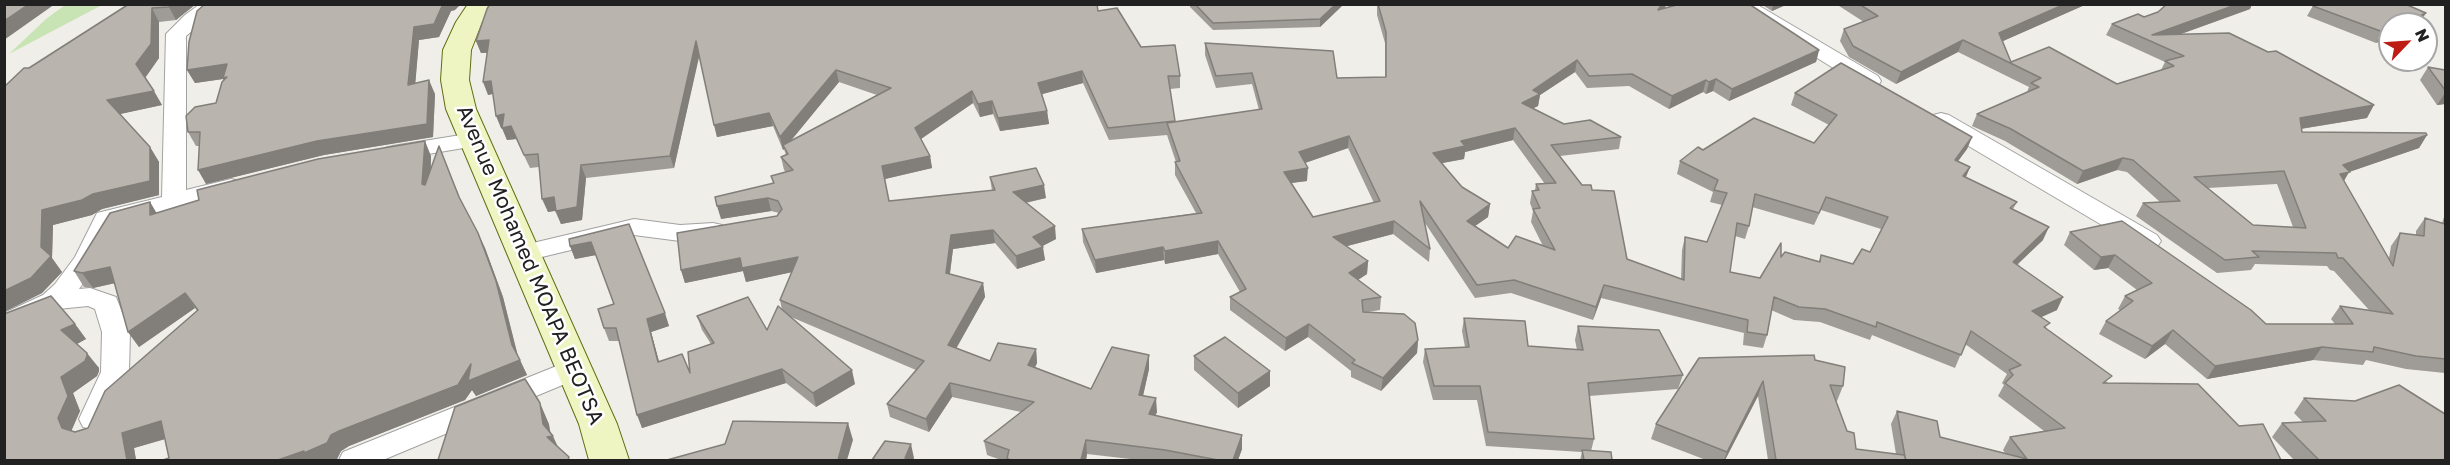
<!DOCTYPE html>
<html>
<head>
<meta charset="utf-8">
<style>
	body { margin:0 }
	#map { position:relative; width:2450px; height:465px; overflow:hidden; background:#f0eee8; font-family:"Golos Text",sans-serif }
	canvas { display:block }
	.frame { position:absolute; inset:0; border:6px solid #212121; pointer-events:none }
	.north { position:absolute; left:2378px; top:12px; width:60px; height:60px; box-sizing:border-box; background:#fff; border:2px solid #a6a6a6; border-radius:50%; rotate:65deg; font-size:16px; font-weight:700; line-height:24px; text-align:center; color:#212121 }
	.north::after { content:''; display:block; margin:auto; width:21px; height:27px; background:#bd1d15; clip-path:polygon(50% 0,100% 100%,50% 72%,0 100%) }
</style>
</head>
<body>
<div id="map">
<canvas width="2450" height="465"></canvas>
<div class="frame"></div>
<div class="north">N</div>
</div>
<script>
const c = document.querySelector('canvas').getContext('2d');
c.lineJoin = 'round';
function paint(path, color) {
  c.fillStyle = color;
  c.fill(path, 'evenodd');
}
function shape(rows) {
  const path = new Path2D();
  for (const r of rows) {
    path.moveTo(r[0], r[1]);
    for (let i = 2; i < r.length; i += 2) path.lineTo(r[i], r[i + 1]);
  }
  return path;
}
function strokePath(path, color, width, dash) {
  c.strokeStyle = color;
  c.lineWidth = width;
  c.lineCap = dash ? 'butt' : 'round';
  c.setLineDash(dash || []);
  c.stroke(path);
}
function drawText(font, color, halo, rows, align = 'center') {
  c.font = font + ' "Golos Text",sans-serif';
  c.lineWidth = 5;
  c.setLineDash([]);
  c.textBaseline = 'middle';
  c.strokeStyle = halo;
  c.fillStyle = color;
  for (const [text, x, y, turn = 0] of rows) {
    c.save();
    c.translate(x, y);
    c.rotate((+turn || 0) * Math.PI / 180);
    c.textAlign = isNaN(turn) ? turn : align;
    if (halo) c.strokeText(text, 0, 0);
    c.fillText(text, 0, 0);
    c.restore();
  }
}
paint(shape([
	[65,5,102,5,9,54,46,19]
]), '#c9e4b4');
const minor = shape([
	[200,4,225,4,186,36,186,190,231,179,240,181,243,186,240,191,116,224,100,260,79,289,90,288,116,297,130,332,129,372,105,427,94,430,83,427,79,419,101,372,102,332,95,309,88,306,58,309,4,333,4,313,43,295,55,284,75,257,97,213,162,197,166,34,185,15,200,4],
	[1731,4,1756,4,1878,76,1881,81,1878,86,1870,88,1862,86,1731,4],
	[1941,113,1949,115,2157,235,2161,241,2157,247,2148,249,2139,247,1933,125,1930,120,1933,115,1941,113],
	[473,133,481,135,485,140,481,145,393,160,385,158,381,153,385,148,393,146,473,133],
	[634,219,680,225,713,223,722,225,726,231,722,237,713,239,680,241,634,235,525,261,516,259,512,253,516,247,634,219],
	[574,359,584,362,588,369,584,376,383,460,339,460,343,452,574,359]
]);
const secondary = shape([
	[468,4,495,4,482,22,471,50,469,80,476,109,617,424,629,460,589,460,579,424,446,109,441,80,443,50,456,22,468,4]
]);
strokePath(minor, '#a2a2a2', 2);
strokePath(secondary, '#606f11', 2);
paint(minor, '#fff');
paint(secondary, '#eff4c3');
paint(shape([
	[129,4,196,4,176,20,159,22,159,58,145,78,162,105,119,114,150,147,159,162,159,195,102,209,92,215,53,225,52,258,62,272,42,293,4,312,4,87,29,68],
	[205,4,455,10,451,11,439,37,419,40,415,84,435,94,433,137,324,155,206,184,199,146,196,146,188,132,216,103,224,80,223,79,195,83,187,70],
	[1190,4,1344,4,1320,27,1213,30,1190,7],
	[1377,4,1667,4,1664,9,1819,50,1816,62,1729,101,1713,91,1706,94,1703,92,1669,109,1629,86,1587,88,1575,72,1540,95,1538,106,1533,108,1564,124,1621,137,1619,149,1560,156,1582,185,1592,190,1627,259,1681,279,1682,250,1685,237,1707,242,1722,205,1710,202,1713,192,1677,174,1680,161,1703,150,1814,143,1829,125,1791,105,1795,93,1972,137,1967,149,1958,161,1970,167,1966,177,2017,202,2013,209,2043,240,2018,264,2057,310,2041,317,2047,329,2108,383,2239,426,2281,460,1768,460,1758,396,1725,460,1706,460,1651,439,1656,424,1815,360,1843,386,1837,401,1836,401,1847,431,1856,449,1896,454,1891,424,1897,411,1940,437,2005,453,2003,450,2010,437,2044,431,1998,396,2004,385,2002,383,2007,374,1965,344,1955,368,1872,335,1870,340,1820,322,1794,320,1771,310,1767,335,1763,348,1743,345,1744,333,1601,298,1593,320,1511,293,1475,298,1425,223,1430,249,1429,262,1393,234,1347,246,1368,261,1367,274,1358,280,1381,297,1380,310,1368,312,1418,340,1417,353,1381,391,1351,377,1351,371,1308,337,1285,351,1230,310,1230,297,1240,292,1218,254,1165,264,1164,260,1096,273,1083,242,1082,229,1196,213,1175,175,1175,162,1176,162,1167,135,1109,140,1083,83,1042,94,1047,111,1049,124,1000,131,993,114,980,117,973,103,921,139,930,156,932,168,885,179,889,201,992,191,990,177,1046,198,1026,203,1056,239,1042,246,1045,260,1017,269,995,243,953,249,950,274,983,283,985,297,956,349,990,361,1036,349,1037,363,1035,367,1091,389,1149,369,1143,396,1157,412,1155,416,1242,449,1238,460,1139,460,1087,454,1086,460,1001,460,987,455,984,441,1021,412,952,397,929,432,890,417,887,404,916,370,791,317,855,384,816,407,786,383,642,428,619,341,609,341,604,328,614,304,596,255,575,259,570,246,629,224,669,326,651,332,659,362,690,373,711,344,702,330,697,316,767,330,782,310,780,300,792,272,746,282,743,271,685,283,681,270,777,216,779,213,771,211,721,219,773,183,771,176,786,172,784,170,781,157,786,155,784,149,783,150,773,126,717,137,699,55,674,168,586,178,582,220,561,224,555,211,548,212,539,167,530,168,516,139,507,140,502,128,501,128,493,94,488,95,487,53,481,53,476,41,1098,11,1141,47,1180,76,1180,88,1170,89,1175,122,1259,110,1252,84,1216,88,1205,55,1205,43,1337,78,1385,77,1385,43,1377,15],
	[839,82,877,95,790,141],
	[1513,140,1545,184,1536,184,1535,190,1532,191,1530,203,1533,211,1531,222,1543,246,1508,248,1475,226,1488,217,1490,204,1462,187,1442,163,1464,159,1465,152],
	[1348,148,1374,203,1313,217,1291,183,1307,181,1305,163],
	[1752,207,1814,225,1821,210,1881,229,1870,252,1853,264,1821,255,1819,261,1781,257,1760,278,1730,272,1735,236,1745,239,1749,226],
	[1761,4,1788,4,1772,11],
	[1836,4,2087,4,2003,41,2011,62,2117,84,2161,70,2165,62,2106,35,2112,24,2144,17,2158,12,2167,4,2252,4,2250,9,2181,34,2367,118,2301,129,2302,132,2427,135,2419,148,2349,172,2344,181,2389,258,2391,246,2400,233,2416,235,2416,231,2425,218,2442,223,2445,214,2445,373,2406,369,2366,360,2363,365,2313,360,2207,379,2165,344,2145,359,2099,334,2106,321,2120,310,2118,309,2125,296,2137,290,2108,268,2094,270,2064,245,2070,232,2266,324,2335,324,2331,319,2340,306,2369,310,2334,271,2330,270,2327,266,2255,264,2251,270,2217,273,2136,216,2143,203,2160,202,2127,172,2117,170,2077,184,2005,141,1972,126,1977,114,2027,92,2029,87,1958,52,1896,84,1849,57,1840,41,1844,29,1864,22],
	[2277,184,2293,227,2253,225,2208,188],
	[2314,4,2414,4,2376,43,2307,16],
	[2428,67,2445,70,2445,104,2437,105,2420,80],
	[431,156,431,170,445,161,462,203,485,248,503,297,517,354,527,375,476,396,472,390,465,400,349,446,341,451,337,459,334,460,163,460,169,458,165,439,134,448,136,460,4,460,75,324,86,339,77,344,99,368,99,371,97,376,73,393,80,411,71,431,75,432,88,428,197,311,195,308,139,347,128,332,115,283,93,288,84,287,74,271,150,202,156,213],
	[1464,318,1528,346,1577,350,1575,340,1578,326,1683,375,1678,389,1589,396,1594,439,1591,451,1612,460,1580,460,1582,452,1486,446,1477,400,1433,400,1423,362,1425,349,1465,347,1462,331],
	[1194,356,1270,371,1270,386,1238,408,1194,370],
	[2304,398,2445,460,2294,460,2272,437,2282,423,2303,422,2294,413]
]), '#9f9b96');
paint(shape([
	[29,4,55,4,4,40,4,21],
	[172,4,196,4,176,20,169,7],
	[443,4,461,4,455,10,451,11,439,37,419,40,414,99,408,85,414,27],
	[1336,4,1344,4,1320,27,1320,19],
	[1662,4,1667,4,1655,22,1658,10],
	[1773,4,1788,4,1772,11],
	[2065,4,2087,4,1994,45,1999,33],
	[2238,4,2252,4,2250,9,2156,43,2152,35],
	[152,8,159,22,159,58,145,78,136,64],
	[2426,13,2419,24,2402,24],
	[2390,29,2390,37,2376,43,2383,32],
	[489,40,494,52,481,53,476,41],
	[1963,40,1958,52,1896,84,1901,72],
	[696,41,700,53,674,168,670,156],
	[1819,50,1816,62,1729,101,1732,89],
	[1577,60,1575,72,1540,95,1538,106,1520,115,1522,103,1533,90],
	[227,64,230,91,223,79,195,83,187,70],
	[836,70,839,82,785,148,783,145,784,149,783,150,780,137],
	[1082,71,1083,83,1039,95,1038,83],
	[1716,79,1713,91,1706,94,1709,82],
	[429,80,435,94,433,137,324,155,206,184,198,170],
	[1706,80,1703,92,1669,109,1672,96],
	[491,81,496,93,488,95,483,82],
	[154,91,162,105,116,115,107,100],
	[972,91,973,103,918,141,915,128],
	[2445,93,2445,104,2437,105],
	[992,101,993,114,980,117,978,104],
	[2374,105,2367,118,2293,130,2300,118],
	[1047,111,1049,124,1000,131,998,118],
	[769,113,773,126,717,137,714,125],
	[504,114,511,126,516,139,507,140,502,128,501,128,496,116],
	[1515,128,1513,140,1465,152,1464,159,1432,165,1433,153,1461,141],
	[2427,135,2419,148,2349,172,2342,184,2332,186,2343,165],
	[1349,136,1348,148,1299,165,1299,152],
	[1972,137,1967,149,1950,172,1955,160],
	[425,141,431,156,429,199,422,184],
	[150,147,159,162,159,195,102,209,92,215,53,225,52,258,62,272,42,293,4,312,4,291,41,247,42,210],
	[930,156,932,168,885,179,882,166],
	[2123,158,2117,170,2077,184,2083,171],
	[581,165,586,178,582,220,561,224,556,211],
	[1970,167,1965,179,1963,176],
	[1308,168,1307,181,1283,184,1284,172],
	[1044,185,1046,198,1014,205,1013,192],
	[554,197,559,210,548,212,542,199],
	[768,198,771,211,721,219,717,206],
	[150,202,159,217,150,215],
	[1490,204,1488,217,1465,233,1467,221],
	[1394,221,1393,234,1332,250,1333,237],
	[1055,226,1056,239,1037,249,1043,247,1045,260,1017,269,1016,256,1033,237],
	[2049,227,2043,240,2007,274,2013,262],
	[993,230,995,243,953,249,948,287,946,273,951,235],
	[478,233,485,248,503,297,519,360,512,345],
	[1218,241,1218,254,1165,264,1165,251],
	[591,242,596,255,575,259,570,246],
	[1163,247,1164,260,1096,273,1095,260],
	[2115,255,2108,268,2094,270,2101,257],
	[798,257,802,270,746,282,743,271,685,283,681,270,740,258],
	[1368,261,1367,274,1348,286,1349,273],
	[110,267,120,282,93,288,82,273],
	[983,283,985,297,950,359,948,345],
	[1604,285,1601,298,1593,320,1596,307],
	[185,293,195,308,139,347,128,332],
	[2063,297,2057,310,2026,324,2032,311],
	[665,313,669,326,651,332,663,376,658,362,647,319],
	[75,324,86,339,73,346,61,330],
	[1309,324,1308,337,1285,351,1286,338],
	[2173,330,2165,344,2145,359,2152,346],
	[1418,340,1417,353,1381,391,1383,378],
	[2322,347,2313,360,2207,379,2215,366],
	[1036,349,1037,363,1030,378,1028,365],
	[87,353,99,368,99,371,97,376,73,393,80,411,70,434,62,428,58,418,61,377],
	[1149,355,1149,369,1140,409,1139,395],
	[520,360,527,375,476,396,472,390,465,400,349,446,341,451,337,459,334,460,278,460,331,435,471,364],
	[782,369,786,383,642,428,637,415],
	[852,370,855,384,816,407,813,393],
	[1270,371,1270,386,1238,408,1238,393],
	[1763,381,1758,396,1725,460,1724,460,1727,452],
	[950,383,952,397,929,432,926,419],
	[1156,398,1157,412,1150,428,1149,414],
	[540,403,549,424,551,436,553,436,562,456,547,437,543,424],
	[161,421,172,437,134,448,136,460,127,460,122,433],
	[848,423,853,440,847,460,838,460],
	[1242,435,1242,449,1238,460,1233,460],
	[1086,440,1087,454,1086,460,1081,460],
	[911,444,914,458,913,460,905,458]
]), '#827e7a');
const building = shape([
	[4,4,29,4,4,21,4,4],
	[129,4,172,4,169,7,152,8,151,44,136,64,154,91,107,100,150,147,150,181,93,194,82,200,42,210,41,247,51,256,31,278,4,291,4,87,24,68,29,68,129,4],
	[205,4,443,4,434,24,414,27,408,85,429,80,427,124,317,141,198,170,200,132,188,132,186,116,195,107,216,103,222,82,227,77,223,78,227,64,187,70,189,42,197,11,205,4],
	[490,4,1097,4,1098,11,1117,8,1141,47,1175,45,1180,76,1168,76,1175,121,1108,128,1082,71,1038,83,1047,111,998,118,992,101,978,104,972,91,915,128,930,156,882,166,889,201,995,190,990,177,1036,168,1044,185,1013,192,1055,226,1033,237,1043,247,1016,256,993,230,951,235,946,273,983,283,948,345,990,361,998,343,1036,349,1028,365,1091,389,1112,347,1149,355,1139,395,1156,398,1149,414,1242,435,1233,460,1218,460,1165,450,1086,440,1081,460,1010,460,1007,458,1009,450,984,441,1034,402,950,383,926,419,887,404,924,361,780,300,798,257,742,268,740,258,681,270,677,233,777,216,782,209,778,201,768,198,717,206,715,197,774,183,771,176,793,170,781,157,788,154,783,145,891,88,836,70,780,137,769,113,714,125,696,41,670,156,581,165,577,207,556,211,554,197,542,199,538,154,524,155,511,126,502,128,504,114,496,116,491,81,483,82,489,40,476,41,487,9,490,4],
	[1195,4,1336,4,1320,19,1213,23,1195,4],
	[1378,4,1662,4,1658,10,1680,4,1749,4,1819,50,1732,89,1716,79,1709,82,1706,80,1672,96,1632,74,1589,76,1577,60,1533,90,1540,94,1522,103,1564,124,1590,120,1621,137,1551,145,1582,185,1591,185,1592,190,1614,191,1627,259,1684,280,1685,237,1707,242,1727,193,1714,190,1718,180,1680,161,1698,147,1703,150,1754,118,1814,143,1837,115,1795,93,1841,63,1972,137,1955,160,1970,167,1963,176,2017,202,2010,208,2049,227,2013,262,2063,297,2032,311,2050,323,2044,327,2112,376,2103,383,2198,384,2239,426,2263,424,2281,460,1906,460,1905,457,1897,411,1937,421,1940,437,2027,459,2010,437,2065,428,2005,383,2013,375,2009,370,2021,365,1971,331,1961,355,1877,322,1876,327,1825,309,1799,307,1774,297,1767,335,1747,332,1748,320,1604,285,1596,307,1514,280,1477,285,1420,201,1430,249,1394,221,1333,237,1368,261,1349,273,1381,297,1362,300,1363,312,1404,314,1415,323,1418,340,1383,378,1352,363,1355,360,1309,324,1286,338,1230,297,1246,289,1218,241,1165,251,1163,247,1095,260,1082,229,1202,213,1175,162,1180,161,1167,123,1262,109,1252,73,1216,76,1205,43,1333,51,1337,78,1386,77,1386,32,1378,4],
	[1515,128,1556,183,1536,184,1539,190,1532,191,1540,208,1533,209,1555,250,1516,236,1508,248,1467,221,1490,204,1462,187,1433,153,1465,146,1461,141,1515,128],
	[1349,136,1380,201,1313,217,1284,172,1308,168,1299,152,1349,136],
	[1755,194,1819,213,1826,197,1888,217,1870,252,1862,249,1853,264,1821,255,1820,262,1785,252,1781,257,1781,243,1760,278,1730,272,1737,223,1749,226,1755,194],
	[1859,4,2065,4,1999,33,2011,62,2049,47,2117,84,2174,66,2165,61,2184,56,2112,24,2138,14,2144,17,2158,12,2167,4,2238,4,2152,35,2229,33,2268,52,2276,51,2374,105,2300,118,2302,132,2426,133,2427,135,2343,165,2350,172,2340,174,2393,266,2400,233,2424,236,2425,218,2445,224,2445,223,2445,359,2416,356,2374,347,2373,352,2322,347,2215,366,2173,330,2152,346,2106,321,2133,301,2125,296,2152,283,2115,255,2101,257,2070,232,2122,221,2251,310,2266,324,2353,324,2340,306,2393,314,2343,258,2338,258,2336,253,2252,251,2259,257,2225,260,2143,203,2180,201,2133,160,2123,158,2083,171,2011,129,1977,114,2039,87,2031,83,2041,78,1963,40,1901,72,1853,46,1844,29,1878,16,1859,4],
	[2284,171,2306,228,2253,225,2194,177,2284,171],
	[2314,4,2405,4,2426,13,2402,24,2390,24,2390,29,2383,32,2313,6,2314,4],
	[2428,67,2445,70,2445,90,2428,67],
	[425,141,422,184,425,185,439,146,459,197,478,233,496,281,512,345,520,360,468,381,471,364,458,385,339,431,331,435,327,443,304,453,304,451,278,460,163,460,169,458,161,421,122,433,127,460,128,460,4,460,4,314,51,296,75,324,61,330,87,353,87,356,85,361,61,377,68,396,58,418,62,428,75,432,88,428,105,391,198,310,185,293,128,332,110,267,82,273,74,271,110,213,150,202,150,215,199,200,197,190,318,159,425,141],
	[629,224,665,313,647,319,658,362,682,354,690,373,688,352,714,343,697,316,748,297,767,330,778,306,852,370,813,393,782,369,637,415,616,328,604,328,598,309,614,304,591,242,570,246,569,239,629,224],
	[1464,318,1525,321,1528,346,1583,350,1578,326,1659,330,1683,375,1588,383,1594,439,1488,432,1480,386,1434,386,1425,349,1469,347,1464,318],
	[1225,337,1270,371,1238,393,1194,356,1225,337],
	[1814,355,1815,360,1845,367,1843,386,1830,385,1847,431,1854,433,1856,449,1904,455,1906,460,1776,460,1763,381,1727,452,1656,424,1699,358,1814,355],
	[525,379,540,403,543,424,553,436,547,437,569,457,568,460,438,460,455,407,525,379],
	[2399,385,2445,414,2445,460,2319,460,2282,423,2326,421,2304,398,2355,401,2399,385],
	[733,421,848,423,838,460,667,460,725,444,733,421],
	[885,441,911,444,905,458,916,460,872,460,885,441],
	[1582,450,1611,452,1612,460,1584,460,1582,450]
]);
paint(building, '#b9b4ae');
strokePath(building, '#827e7a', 1.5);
drawText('21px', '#212121', '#fff', [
	["Avenue Mohamed MOAPA BEOTSA",530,265,67]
]);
</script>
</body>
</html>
